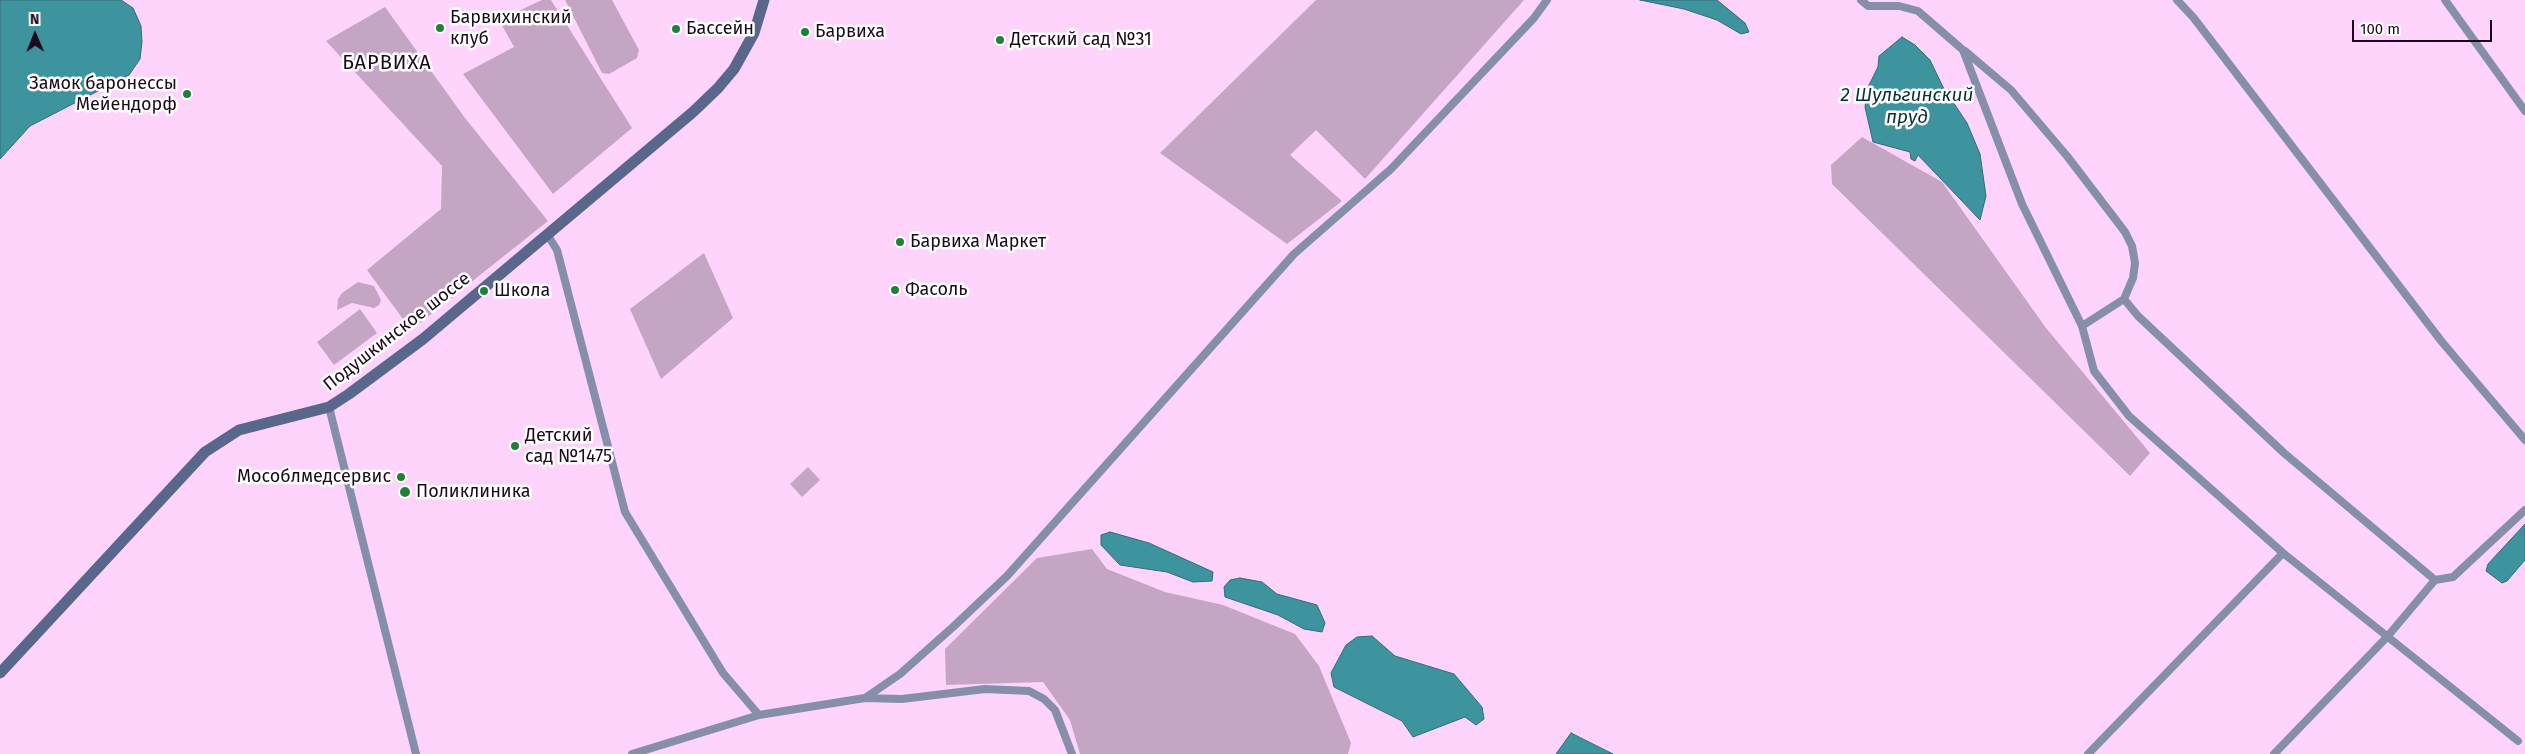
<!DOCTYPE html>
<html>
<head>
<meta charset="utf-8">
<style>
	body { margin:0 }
	#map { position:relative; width:2525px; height:754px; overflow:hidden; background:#fed4fc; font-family:"Fira Sans",sans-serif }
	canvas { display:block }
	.north { position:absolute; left:10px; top:10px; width:50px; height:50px; -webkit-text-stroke:4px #fff; paint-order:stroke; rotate:359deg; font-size:14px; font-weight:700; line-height:20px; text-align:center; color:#1c0a1c }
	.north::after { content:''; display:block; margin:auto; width:18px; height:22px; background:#1c0a1c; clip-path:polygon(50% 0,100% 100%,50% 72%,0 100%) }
	.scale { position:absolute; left:2352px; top:20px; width:140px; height:22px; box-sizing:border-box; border:2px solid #1c0a1c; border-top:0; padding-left:6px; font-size:15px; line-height:18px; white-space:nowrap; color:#1c0a1c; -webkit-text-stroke:4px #fff; paint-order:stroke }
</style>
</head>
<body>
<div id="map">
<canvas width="2525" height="754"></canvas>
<div class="north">N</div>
<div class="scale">100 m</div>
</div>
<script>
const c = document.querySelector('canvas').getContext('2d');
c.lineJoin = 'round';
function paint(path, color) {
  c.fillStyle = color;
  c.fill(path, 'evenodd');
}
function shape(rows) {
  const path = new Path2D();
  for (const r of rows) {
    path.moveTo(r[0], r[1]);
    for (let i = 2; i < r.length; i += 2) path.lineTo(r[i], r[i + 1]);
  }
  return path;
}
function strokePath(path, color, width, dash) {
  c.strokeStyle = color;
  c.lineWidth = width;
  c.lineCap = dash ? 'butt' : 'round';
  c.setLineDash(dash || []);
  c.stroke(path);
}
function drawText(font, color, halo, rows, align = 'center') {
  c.font = font + ' "Fira Sans",sans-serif';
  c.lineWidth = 5;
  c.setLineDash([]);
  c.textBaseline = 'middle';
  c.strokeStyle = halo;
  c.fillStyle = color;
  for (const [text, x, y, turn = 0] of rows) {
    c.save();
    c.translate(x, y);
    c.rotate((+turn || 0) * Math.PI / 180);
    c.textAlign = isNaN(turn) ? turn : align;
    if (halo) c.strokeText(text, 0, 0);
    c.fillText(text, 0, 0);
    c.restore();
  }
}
paint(shape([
	[542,0,551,0,632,128,553,194,463,74,514,47,499,20],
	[565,0,612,0,639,50,637,58,609,74,602,73],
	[1316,0,1524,0,1365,179,1316,130,1290,155,1342,201,1287,244,1160,153],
	[385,7,465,118,548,221,411,330,367,270,441,209,442,166,326,41],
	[1862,137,1942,182,2046,328,2150,453,2130,476,1832,184,1831,165],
	[704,253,733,318,661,379,630,309],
	[358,282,374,286,381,300,379,305,374,308,352,303,337,310,338,299,342,293],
	[360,309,377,333,334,365,317,342],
	[808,467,820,480,802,497,790,484],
	[1092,549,1107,569,1165,592,1223,605,1295,634,1319,666,1351,743,1348,754,1080,754,1070,720,1043,682,946,685,945,649,1037,558]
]), '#c5a5c4');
const water = shape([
	[0,0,121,0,133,8,141,26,142,42,140,59,129,75,30,126,0,159,0,0],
	[1640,0,1717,0,1745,23,1749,32,1741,34,1717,20,1684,9,1640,0],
	[1902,37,1915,45,1930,60,1943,87,1967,123,1980,154,1986,196,1980,220,1918,155,1915,161,1911,159,1910,152,1873,142,1865,107,1868,87,1878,67,1879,56,1902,37],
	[2525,524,2525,560,2507,581,2502,583,2486,571,2488,564,2525,524],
	[1110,532,1149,543,1213,572,1212,581,1193,582,1167,572,1120,565,1101,545,1101,535,1110,532],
	[1240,578,1262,582,1277,594,1317,605,1325,623,1322,632,1304,629,1278,615,1225,597,1224,587,1230,580,1240,578],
	[1372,636,1395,656,1454,674,1482,707,1484,719,1476,725,1465,717,1413,737,1402,721,1334,687,1331,673,1346,645,1357,637,1372,636],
	[1571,733,1613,754,1556,754,1571,733]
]);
paint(water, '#3d949f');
strokePath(water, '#336b78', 1);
strokePath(shape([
	[1861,0,1868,6,1899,6,1918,11,1963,50,2022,204,2082,326,2094,371,2129,416,2283,553,2518,741],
	[2177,0,2193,17,2442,342,2525,440],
	[2445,0,2525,111],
	[1965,51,2011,90,2067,156,2125,232,2132,246,2135,263,2133,278,2124,299,2138,316,2284,453,2435,580],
	[547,234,557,250,625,512,723,673,759,715],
	[2082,326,2124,299],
	[329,407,416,754],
	[865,698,900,674,953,627,1007,576,1294,254,1391,169,1534,18,1547,0],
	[632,754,759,715,865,698,902,699,985,689,1029,691,1044,699,1055,710,1072,754],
	[2088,754,2283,553],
	[2274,754,2387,637,2435,580,2453,577,2525,510]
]), '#858fa9', 8);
strokePath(shape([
	[0,673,205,452,239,430,329,407,349,394,423,339,693,112,718,88,734,69,754,33,764,0]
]), '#58678b', 11);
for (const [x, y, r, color] of [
	[440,28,5,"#1d8236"],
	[676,29,5,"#1d8236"],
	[805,32,5,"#1d8236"],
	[1000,40,5,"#1d8236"],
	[187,94,5,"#1d8236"],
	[900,242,5,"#1d8236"],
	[895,290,5,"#1d8236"],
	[484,291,5,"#1d8236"],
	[515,446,5,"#1d8236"],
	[401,477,5,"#1d8236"],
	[405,492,6,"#1d8236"]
]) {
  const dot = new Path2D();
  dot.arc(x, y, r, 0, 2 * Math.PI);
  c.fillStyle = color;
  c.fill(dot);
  strokePath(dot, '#fff', 2);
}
drawText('18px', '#1c0a1c', '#fff', [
	["Барвихинский",450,18],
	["клуб",450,39],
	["Бассейн",686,29],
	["Барвиха",815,32],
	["Детский сад №31",1010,40],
	["Замок баронессы",177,84,"right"],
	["Мейендорф",177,105,"right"],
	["Барвиха Маркет",910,242],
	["Фасоль",905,290],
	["Школа",494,291],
	["Детский",525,436],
	["сад №1475",525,457],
	["Мособлмедсервис",391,477,"right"],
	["Поликлиника",416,492]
], 'left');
drawText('18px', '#1c0a1c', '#fff', [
	["Подушкинское шоссе",397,332,-38]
]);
drawText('italic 19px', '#053136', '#fff', [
	["2 Шульгинский",1907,96],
	["пруд",1907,118]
]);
c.letterSpacing = '1px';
drawText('20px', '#1c0a1c', '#fff', [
	["БАРВИХА",387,63]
]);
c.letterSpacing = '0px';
</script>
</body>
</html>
